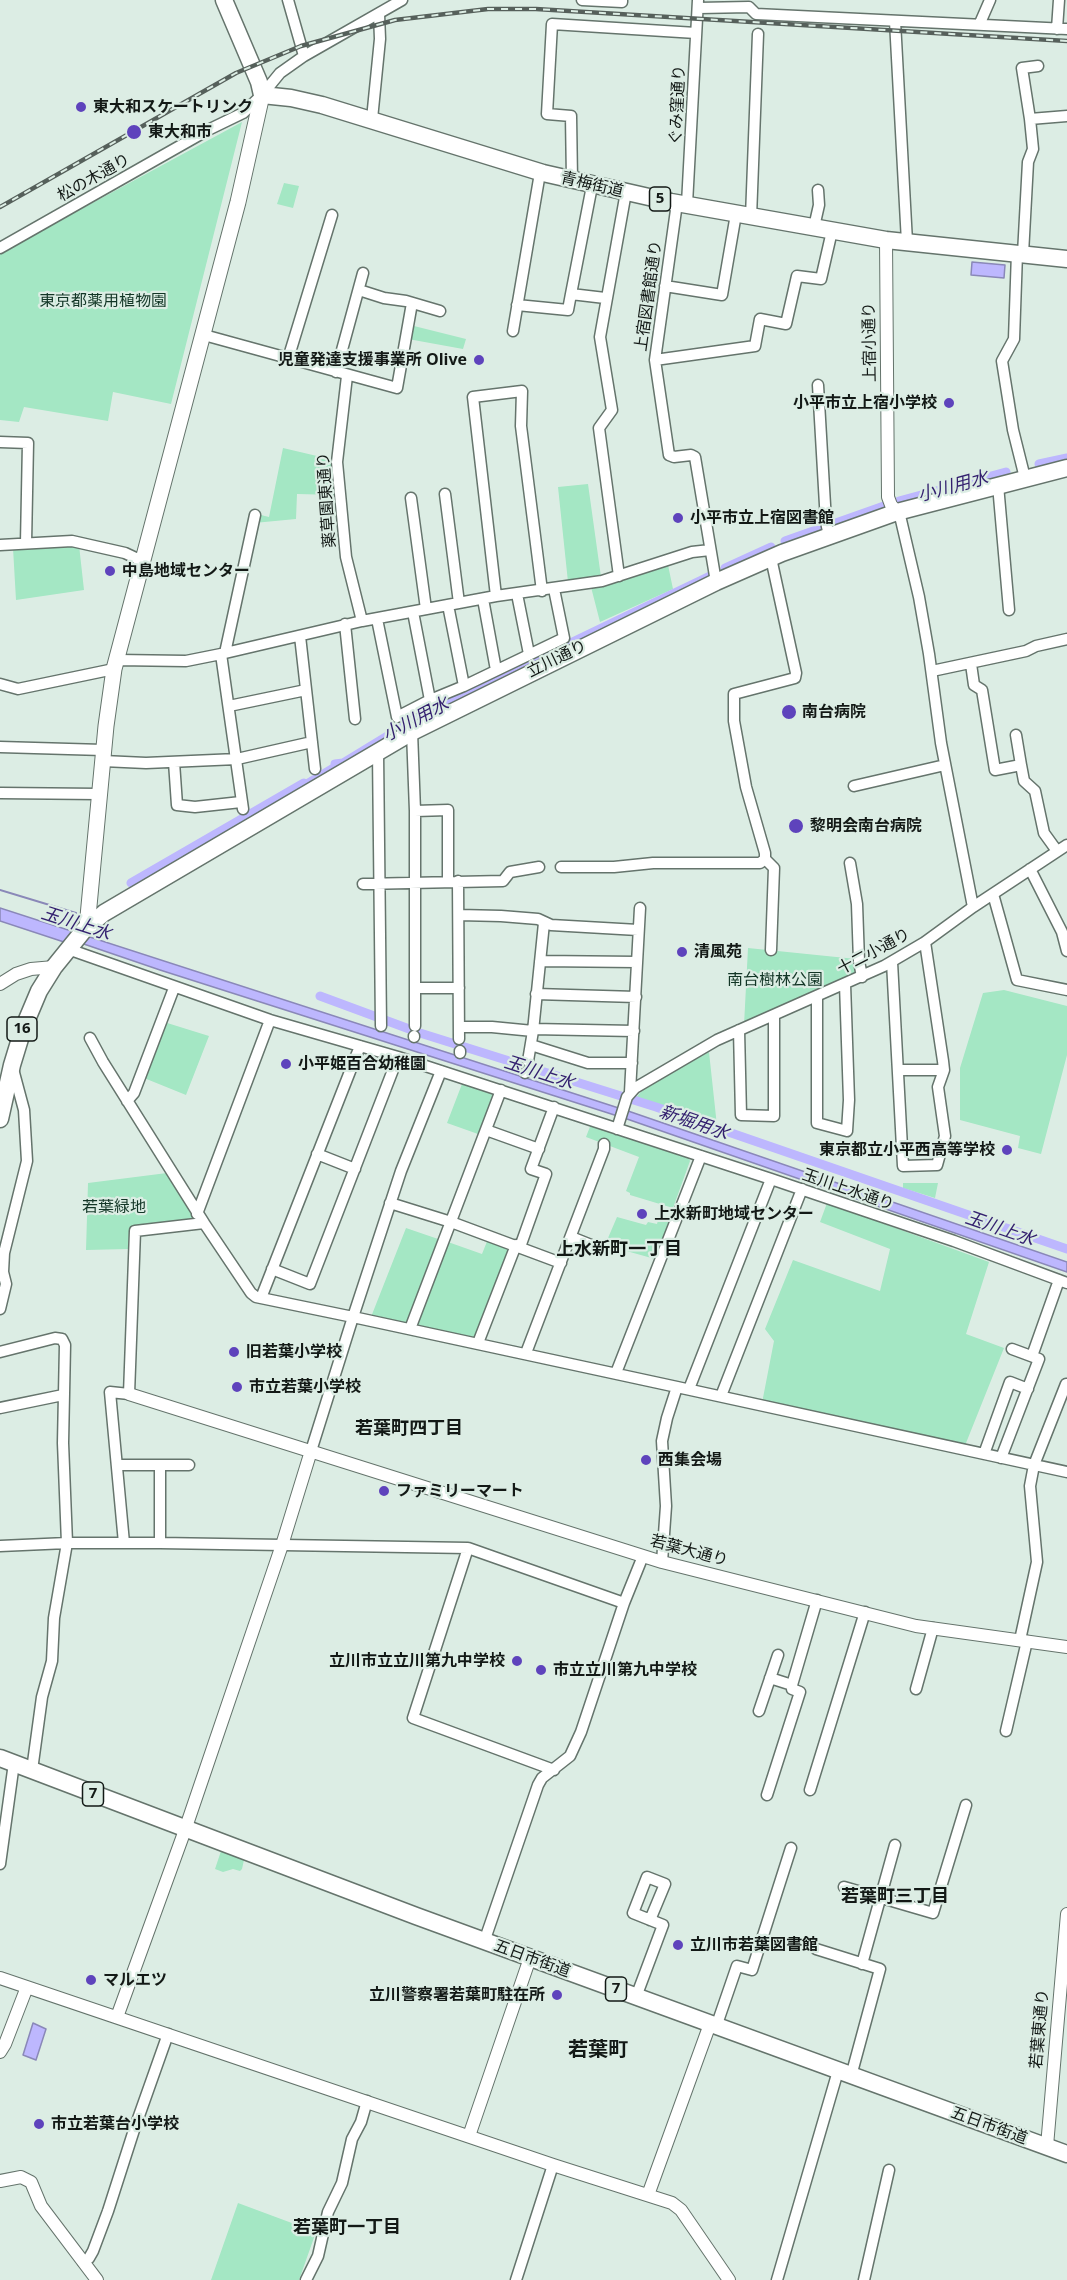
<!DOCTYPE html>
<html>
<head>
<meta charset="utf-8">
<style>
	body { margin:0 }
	canvas { display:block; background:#dcede4 }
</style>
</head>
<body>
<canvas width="1067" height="2280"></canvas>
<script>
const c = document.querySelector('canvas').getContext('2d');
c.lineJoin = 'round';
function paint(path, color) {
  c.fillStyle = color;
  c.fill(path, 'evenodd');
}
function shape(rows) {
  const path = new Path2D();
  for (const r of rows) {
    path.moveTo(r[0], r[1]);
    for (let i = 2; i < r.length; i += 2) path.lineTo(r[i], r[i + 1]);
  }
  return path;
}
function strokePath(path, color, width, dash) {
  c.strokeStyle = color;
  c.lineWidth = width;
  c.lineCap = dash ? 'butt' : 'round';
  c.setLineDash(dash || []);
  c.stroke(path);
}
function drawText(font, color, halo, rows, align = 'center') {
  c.font = font + ' "Open Sans","Noto Sans JP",sans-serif';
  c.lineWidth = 4.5;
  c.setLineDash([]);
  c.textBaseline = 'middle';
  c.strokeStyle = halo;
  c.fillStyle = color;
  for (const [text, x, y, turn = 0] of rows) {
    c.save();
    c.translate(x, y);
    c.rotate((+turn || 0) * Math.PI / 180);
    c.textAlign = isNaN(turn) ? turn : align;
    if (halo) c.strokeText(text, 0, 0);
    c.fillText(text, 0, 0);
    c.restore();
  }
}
paint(shape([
	[242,122,171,404,113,392,108,421,24,407,19,422,0,420,0,253],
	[284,183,299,186,293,208,277,204],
	[410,325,466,339,463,349,408,339],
	[283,448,334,460,337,495,297,494,296,519,254,523,257,514,269,517],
	[588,484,601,577,568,582,558,487],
	[79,545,84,590,16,600,13,548],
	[668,565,673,589,600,622,591,587],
	[748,948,856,959,857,975,744,1025],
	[1004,990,1067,1006,1067,1055,1041,1154,1018,1148,1020,1136,960,1120,960,1068,983,993],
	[164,1022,209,1036,186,1095,144,1078],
	[709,1052,717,1126,635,1099,644,1088],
	[462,1084,492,1093,493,1097,478,1134,447,1123],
	[591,1124,688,1156,690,1161,673,1208,630,1195,630,1193,626,1191,639,1157,586,1137],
	[167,1173,193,1216,190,1225,130,1228,128,1249,86,1250,88,1183],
	[903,1183,938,1183,935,1198,903,1188],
	[827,1203,989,1262,966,1334,1004,1348,964,1448,762,1403,774,1341,765,1329,793,1260,880,1291,890,1249,820,1222],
	[617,1217,646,1225,648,1222,657,1224,659,1217,670,1222,655,1259,605,1245],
	[406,1228,441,1240,409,1322,405,1324,371,1317],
	[488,1239,507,1246,509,1251,476,1336,472,1338,419,1327,417,1323,448,1242,482,1254],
	[221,1851,244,1860,242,1869,240,1871,233,1869,223,1872,215,1869],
	[238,2203,316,2232,299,2280,211,2280]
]), '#a4e7c4');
const water = shape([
	[972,262,1005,265,1004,278,971,275,972,262],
	[0,908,631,1112,1067,1262,1067,1272,627,1119,160,970,72,940,67,943,0,921,0,908],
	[33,2023,46,2029,36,2060,23,2055,33,2023]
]);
paint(water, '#bdb7fe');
strokePath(water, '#8a88b8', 1.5);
strokePath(shape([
	[0,890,76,913]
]), '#8a88b8', 2);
strokePath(shape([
	[1039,464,1067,458],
	[899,501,1006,472],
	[785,541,884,506],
	[725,568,771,547],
	[131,883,304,783,305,785,335,767,335,764,343,763,402,727,458,697,710,576],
	[320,996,420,1033,656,1107,1067,1249]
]), '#bdb7fe', 9);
const minor = shape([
	[288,0,304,56],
	[582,0,622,2,622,0],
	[699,8,749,7,756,14,1067,29],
	[895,21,907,242],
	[980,23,990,0],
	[1057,29,1059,0],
	[372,119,380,39,379,14],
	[1030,119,1022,68,1038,66],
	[572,180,571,116,547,114,552,24,696,33],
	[592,186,571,294,605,298],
	[677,203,655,360,669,455,674,457,691,455,695,457,716,582],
	[687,204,698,0],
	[751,217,758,34],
	[814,227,819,205,818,190],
	[0,248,208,130,243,113,262,95,280,73,304,56,402,0],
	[1017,253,1014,339,1002,361,1013,430,1025,478],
	[1023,254,1028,162,1033,149,1030,119,1067,116],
	[665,286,722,295,736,214],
	[359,290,384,298,406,301,440,311],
	[517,305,568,310,571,294],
	[513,331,540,173],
	[204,335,397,388,412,303],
	[288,359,332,215],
	[655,360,755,346,760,319,786,324,797,276,821,279,832,231],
	[336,372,363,273],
	[347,376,337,462,346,557,362,621],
	[818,385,826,522,829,536],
	[0,442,28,443,26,543],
	[998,485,1009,610],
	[445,494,459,603],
	[411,498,426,609],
	[897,512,901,520,919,597,929,654,941,743,973,907],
	[0,545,72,541,125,553,142,561],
	[619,576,599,428,612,410,600,337,626,192],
	[517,594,529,654],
	[496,596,473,397,522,391,521,426,542,591],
	[483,599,496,670],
	[448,605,464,686],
	[413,612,430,700],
	[377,619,397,717,430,700,464,686,564,638,554,589],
	[345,624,355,719],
	[300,636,315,769],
	[225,653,255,515],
	[221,654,243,809],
	[117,660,186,661,221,654,362,621,496,596,602,581,692,552,710,550],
	[971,664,974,685,982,690,995,770,1021,765,1024,781,1035,791,1044,833,1057,851],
	[932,671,1026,651,1036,646,1067,639],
	[0,684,18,689,114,669],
	[229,706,306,690],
	[412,732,415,811,415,1026],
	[1016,735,1021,765],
	[0,747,103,750],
	[378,752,381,1026],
	[103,761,146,763,237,759,312,742],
	[174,762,177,805,195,807,241,802],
	[854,786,945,765],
	[0,793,99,794],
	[415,811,448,810,448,882],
	[765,859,774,868,771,950],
	[850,863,857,904,859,961,862,977],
	[561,867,614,867,653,863,760,863,765,859,765,853,746,787,734,721,734,694,795,678,796,673,771,558],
	[1030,869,1062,932,1067,951],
	[458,881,459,1039],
	[363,884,503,881,510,872,539,867],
	[993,894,1017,980,1067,990],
	[459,915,501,916,538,919,551,925,638,930],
	[68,949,270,1020,398,1057,771,1179,954,1241,1067,1283],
	[540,961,637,962],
	[892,962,903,1166,937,1165,945,1136,938,1087,944,1070,943,1061,925,942],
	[415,988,459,988],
	[536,994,636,997],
	[817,997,817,1123,847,1131,849,1100,845,984],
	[459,1027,492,1027,533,1031],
	[533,1029,634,1031],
	[739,1030,741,1115,774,1116,774,1016],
	[414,1036,414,1037],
	[90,1038,103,1062,204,1223],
	[531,1045,588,1063,632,1063],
	[460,1051,460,1053],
	[528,1061,533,1031,544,923],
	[898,1070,944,1070],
	[441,1071,401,1171,353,1317,677,1387],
	[525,1073,526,1072],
	[630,1092,640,908],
	[127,1101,134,1093,174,988],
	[617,1129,627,1097,635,1088,717,1040,884,966,925,942,973,907,1067,845],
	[486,1130,539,1149],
	[317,1154,355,1169],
	[390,1203,451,1222,561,1263],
	[197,1214,270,1020],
	[571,1237,601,1249],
	[520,1247,546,1174,531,1169,554,1107],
	[272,1269,310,1284,398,1057],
	[261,1298,360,1046],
	[0,1309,6,1284,3,1272,4,1253,27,1161,24,1110,13,1069],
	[410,1329,501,1090],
	[478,1343,516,1245],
	[0,1352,55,1338,62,1339,65,1345,63,1443,67,1543,54,1618,52,1661,42,1697,32,1770],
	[526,1353,604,1149,604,1144],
	[1032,1356,1059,1280],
	[616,1373,701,1156],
	[689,1389,771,1179],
	[721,1396,802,1189],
	[0,1408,63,1395],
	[984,1454,1010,1382,1028,1389],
	[1001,1458,1039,1359,1012,1349],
	[117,1465,189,1465],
	[160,1465,160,1543],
	[124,1543,110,1392,129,1394,135,1231,204,1223,251,1293,256,1297,353,1317,311,1451],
	[0,1546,67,1543,160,1543,468,1548,413,1718,554,1770],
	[468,1548,624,1603],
	[662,1562,666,1506,662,1441,667,1418,677,1387,1067,1472],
	[1020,1640,1037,1562,1030,1486,1034,1465,1066,1384],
	[770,1678,792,1685],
	[916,1689,933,1628],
	[759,1711,778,1655],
	[1006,1731,1027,1641],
	[810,1790,865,1612],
	[767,1795,800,1692,792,1689,792,1685,817,1600],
	[0,1864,14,1763],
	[844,1887,933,1913,966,1805],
	[484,1942,538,1785,542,1778,570,1756,581,1732,624,1603,643,1556],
	[816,1949,880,1969,851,2076],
	[862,1964,895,1845],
	[636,1997,663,1925,633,1913,647,1877,665,1884,650,1920],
	[716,2027,737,1966,752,1970,791,1848],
	[83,2262,89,2258,93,2251,108,2211,134,2130,168,2034],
	[306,2280,318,2256,328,2212,342,2183,352,2139,361,2122,367,2101],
	[516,2280,553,2165],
	[777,2280,838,2071],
	[864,2280,889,2170]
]);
const tertiary = shape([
	[886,240,888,497,891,505,897,512],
	[0,984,16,974,31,969,54,967],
	[129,1394,662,1562,916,1626,1067,1647],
	[0,1978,553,2165,672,2203,681,2210,729,2280],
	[117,2017,185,1830,282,1545,311,1451],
	[0,2052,5,2044,27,1987],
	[469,2136,530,1958],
	[1047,2146,1067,1914],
	[0,2181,21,2177,31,2182,41,2206,97,2280],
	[648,2195,710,2024]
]);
const secondary = shape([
	[87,927,106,726,114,669,238,202,262,95]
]);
const primary = shape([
	[224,0,259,82,262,95,291,98,322,105,543,173,671,202,886,240,1067,259],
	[0,1119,12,1065,23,1029,39,991,54,967,84,930,104,913,412,732,716,582,782,553,897,512,1067,468],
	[0,1758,416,1916,1067,2154]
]);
strokePath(minor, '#65746c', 13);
strokePath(tertiary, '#65746c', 14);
strokePath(secondary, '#65746c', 17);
strokePath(primary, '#65746c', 19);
strokePath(minor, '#fff', 10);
strokePath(tertiary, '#fff', 12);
strokePath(secondary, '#fff', 15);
strokePath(primary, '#fff', 16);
const rail = shape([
	[0,207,236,73,301,46,395,20,488,9,536,9,1067,41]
]);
strokePath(rail, '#56605b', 4.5);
strokePath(rail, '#dcede4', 2, [7]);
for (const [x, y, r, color] of [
	[81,107,6,"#5e43bc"],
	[134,132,8,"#5e43bc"],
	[479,360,6,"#5e43bc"],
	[949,403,6,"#5e43bc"],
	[678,518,6,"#5e43bc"],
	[110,571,6,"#5e43bc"],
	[789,712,8,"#5e43bc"],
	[796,826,8,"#5e43bc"],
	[682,952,6,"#5e43bc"],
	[286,1064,6,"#5e43bc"],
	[1007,1150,6,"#5e43bc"],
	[642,1214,6,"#5e43bc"],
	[234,1352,6,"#5e43bc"],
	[237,1387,6,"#5e43bc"],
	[646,1460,6,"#5e43bc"],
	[384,1491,6,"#5e43bc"],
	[517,1661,6,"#5e43bc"],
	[541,1670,6,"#5e43bc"],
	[678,1945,6,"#5e43bc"],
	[91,1980,6,"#5e43bc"],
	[557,1995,6,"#5e43bc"],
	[39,2124,6,"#5e43bc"]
]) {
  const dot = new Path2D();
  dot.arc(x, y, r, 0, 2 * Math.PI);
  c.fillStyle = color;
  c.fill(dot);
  strokePath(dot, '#dcede4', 2);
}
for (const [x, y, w] of [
	[660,199,21],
	[22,1029,30],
	[93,1794,21],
	[616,1989,21]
]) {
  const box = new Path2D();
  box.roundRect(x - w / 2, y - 12, w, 24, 4.5);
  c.fillStyle = '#dcede4';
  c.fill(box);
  strokePath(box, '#131916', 1.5);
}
drawText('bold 15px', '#131916', null, [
	["5",660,199],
	["16",22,1029],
	["7",93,1794],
	["7",616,1989]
]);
drawText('16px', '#131916', '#dcede4', [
	["ぐみ窪通り",678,105,-87],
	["松の木通り",94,178,-29],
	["青梅街道",592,185,13],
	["上宿図書館通り",649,296,-82],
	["上宿小通り",870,342,-91],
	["薬草園東通り",327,500,-94],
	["立川通り",557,659,-26],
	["十二小通り",874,952,-28],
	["玉川上水通り",848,1190,19],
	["若葉大通り",689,1551,15],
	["五日市街道",532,1959,20],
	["若葉東通り",1040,2029,-85],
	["五日市街道",989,2126,20]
]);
drawText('bold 16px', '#131916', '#dcede4', [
	["東大和スケートリンク",93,107],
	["東大和市",148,132],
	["児童発達支援事業所 Olive",467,360,"right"],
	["小平市立上宿小学校",937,403,"right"],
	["小平市立上宿図書館",690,518],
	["中島地域センター",122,571],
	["南台病院",802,712],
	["黎明会南台病院",810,826],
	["清風苑",694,952],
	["小平姫百合幼稚園",298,1064],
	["東京都立小平西高等学校",995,1150,"right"],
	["上水新町地域センター",654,1214],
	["旧若葉小学校",246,1352],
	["市立若葉小学校",249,1387],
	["西集会場",658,1460],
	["ファミリーマート",396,1491],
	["立川市立立川第九中学校",505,1661,"right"],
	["市立立川第九中学校",553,1670],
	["立川市若葉図書館",690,1945],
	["マルエツ",103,1980],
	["立川警察署若葉町駐在所",545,1995,"right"],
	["市立若葉台小学校",51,2124]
], 'left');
drawText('16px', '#123626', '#dcede4', [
	["東京都薬用植物園",103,301],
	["南台樹林公園",775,980],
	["若葉緑地",114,1207]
]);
drawText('italic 18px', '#321f6e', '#dcede4', [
	["小川用水",953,487,-15],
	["小川用水",416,720,-28],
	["玉川上水",76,924,18],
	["玉川上水",539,1073,18],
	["新堀用水",694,1123,19],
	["玉川上水",1000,1229,19]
]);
drawText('bold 18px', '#131916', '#dcede4', [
	["上水新町一丁目",619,1250],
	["若葉町四丁目",409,1429],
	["若葉町三丁目",895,1897],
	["若葉町一丁目",347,2228]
]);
drawText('bold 20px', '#131916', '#dcede4', [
	["若葉町",598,2050]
]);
</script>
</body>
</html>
